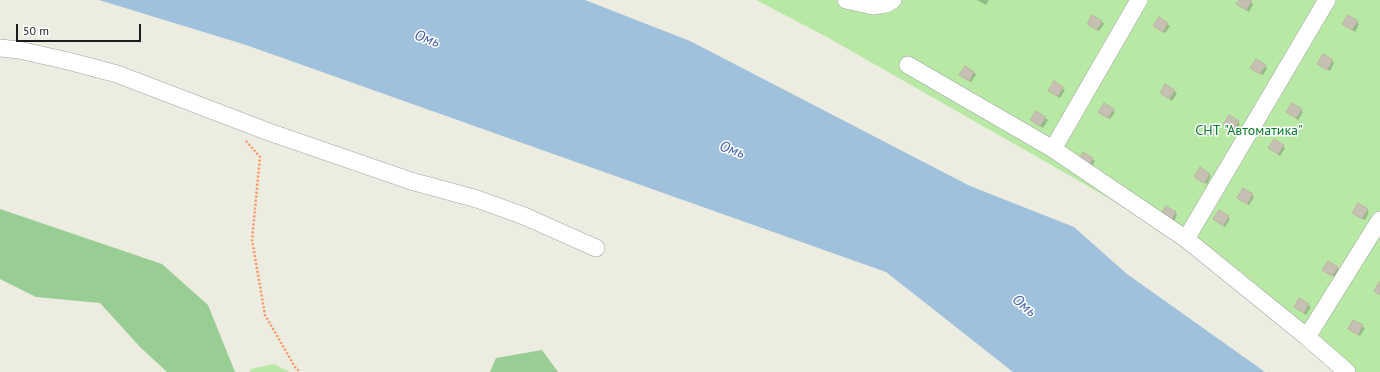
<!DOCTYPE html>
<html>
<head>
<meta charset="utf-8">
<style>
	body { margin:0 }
	#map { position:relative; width:1380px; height:372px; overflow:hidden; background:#edece1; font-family:"PT Sans",sans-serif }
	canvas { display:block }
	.scale { position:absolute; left:16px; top:24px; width:125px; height:18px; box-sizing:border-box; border:2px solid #1b1b1b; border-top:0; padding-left:5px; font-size:12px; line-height:14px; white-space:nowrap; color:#1b1b1b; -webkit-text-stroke:3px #fff; paint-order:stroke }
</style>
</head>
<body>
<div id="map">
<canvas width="1380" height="372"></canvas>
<div class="scale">50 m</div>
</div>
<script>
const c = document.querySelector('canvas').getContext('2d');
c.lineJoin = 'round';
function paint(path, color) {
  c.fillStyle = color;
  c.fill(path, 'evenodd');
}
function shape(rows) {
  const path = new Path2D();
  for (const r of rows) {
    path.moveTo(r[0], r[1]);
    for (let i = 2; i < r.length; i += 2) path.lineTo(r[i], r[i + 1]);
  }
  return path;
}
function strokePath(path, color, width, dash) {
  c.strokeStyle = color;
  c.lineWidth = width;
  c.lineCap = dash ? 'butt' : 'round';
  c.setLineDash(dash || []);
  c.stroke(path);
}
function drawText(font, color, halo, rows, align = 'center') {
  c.font = font + ' "PT Sans",sans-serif';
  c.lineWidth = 3;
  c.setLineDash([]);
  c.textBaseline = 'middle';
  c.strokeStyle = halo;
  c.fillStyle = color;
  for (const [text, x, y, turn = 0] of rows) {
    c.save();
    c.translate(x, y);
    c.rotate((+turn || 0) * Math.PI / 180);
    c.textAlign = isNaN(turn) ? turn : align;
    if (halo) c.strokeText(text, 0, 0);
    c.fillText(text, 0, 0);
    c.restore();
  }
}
paint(shape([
	[756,0,1380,0,1380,372,1343,372,1184,243,1081,182,825,36],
	[274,364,290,372,250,372,251,369]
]), '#b7e9a5');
paint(shape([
	[0,209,162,264,208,305,235,372,167,372,140,347,100,303,36,297,0,279],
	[542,350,558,372,490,372,496,358]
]), '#98ce94');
paint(shape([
	[99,0,585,0,690,41,970,186,1074,227,1127,274,1265,372,1013,372,886,272,246,45]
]), '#a0c1dc');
paint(shape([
	[977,0,989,0,986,5],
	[1240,0,1248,0,1253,4,1249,12,1240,6],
	[1159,18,1170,26,1165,33,1154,26],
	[1102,22,1104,24,1099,31,1088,24],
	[1357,22,1359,24,1355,32,1346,26],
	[1332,61,1334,63,1330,71,1321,65],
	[1265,66,1267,68,1263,75,1254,70],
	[974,72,976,75,971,82,962,77],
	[1054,83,1065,90,1060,98,1051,92],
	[1174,91,1177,93,1172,101,1161,93],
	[1113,110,1115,112,1110,119,1101,114],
	[1301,110,1303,112,1298,120,1290,114],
	[1045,118,1048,120,1043,128,1034,122],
	[1238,122,1240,124,1235,132,1226,126],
	[1283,146,1285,148,1280,156,1269,148],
	[1084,154,1095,161,1090,169],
	[1209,174,1211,176,1207,184,1198,179],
	[1252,195,1254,197,1249,205,1241,200],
	[1367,210,1369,212,1365,220,1356,215],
	[1175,213,1177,215,1173,223,1164,218],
	[1228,217,1230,219,1225,227,1217,221],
	[1337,267,1339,270,1335,277,1326,272],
	[1300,299,1311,307,1306,315,1295,307],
	[1354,321,1365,328,1360,336,1349,329]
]), '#0003');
const building = shape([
	[1239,0,1250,0,1252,1,1246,10,1236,4,1239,0],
	[1092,15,1102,21,1097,30,1087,24,1092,15],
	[1348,15,1358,21,1352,30,1342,24,1348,15],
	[1159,17,1168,23,1163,32,1153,26,1159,17],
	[1323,54,1333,60,1327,70,1317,64,1323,54],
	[1256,59,1266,65,1260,74,1250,68,1256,59],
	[965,66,974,72,969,81,959,75,965,66],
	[1054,81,1063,87,1058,96,1048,91,1054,81],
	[1165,84,1175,90,1169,99,1160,93,1165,84],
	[1104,103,1114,109,1108,118,1098,112,1104,103],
	[1292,103,1302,109,1296,118,1286,112,1292,103],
	[1036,111,1046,117,1040,126,1030,120,1036,111],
	[1229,115,1239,121,1233,130,1223,125,1229,115],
	[1274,139,1284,145,1278,154,1268,148,1274,139],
	[1083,152,1093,158,1088,168,1078,162,1083,152],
	[1200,167,1210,174,1204,183,1194,177,1200,167],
	[1243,188,1253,194,1247,204,1237,198,1243,188],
	[1358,203,1368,209,1362,219,1352,213,1358,203],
	[1166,206,1176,212,1170,222,1160,216,1166,206],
	[1219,210,1229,216,1223,226,1213,219,1219,210],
	[1328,261,1338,267,1332,276,1322,270,1328,261],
	[1379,282,1380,283,1380,295,1374,291,1379,282],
	[1299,298,1309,304,1304,313,1294,307,1299,298],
	[1353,320,1363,325,1358,335,1348,329,1353,320]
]);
paint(building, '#c5bfb4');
strokePath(building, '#bfb5a3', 1);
const minor = shape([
	[846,0,873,6,886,4,893,0],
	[0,48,19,50,68,61,117,74,269,132,411,181,477,199,524,216,596,248],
	[908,65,1053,149,1186,239,1307,337,1347,372],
	[1053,149,1139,0],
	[1186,239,1327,0],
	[1307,337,1380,220]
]);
strokePath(minor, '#a2a2a2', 18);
strokePath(shape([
	[246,141,260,157,252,240,265,315,295,367,300,372]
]), '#fc9563', 2.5, [2, 2]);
strokePath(minor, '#fff', 17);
drawText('14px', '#09792c', '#fff', [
	["СНТ \"Автоматика\"",1249,131]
]);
drawText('italic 15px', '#4763ab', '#fff', [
	["Омь",427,39,20],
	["Омь",732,150,20],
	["Омь",1024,306,40]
]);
</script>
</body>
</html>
